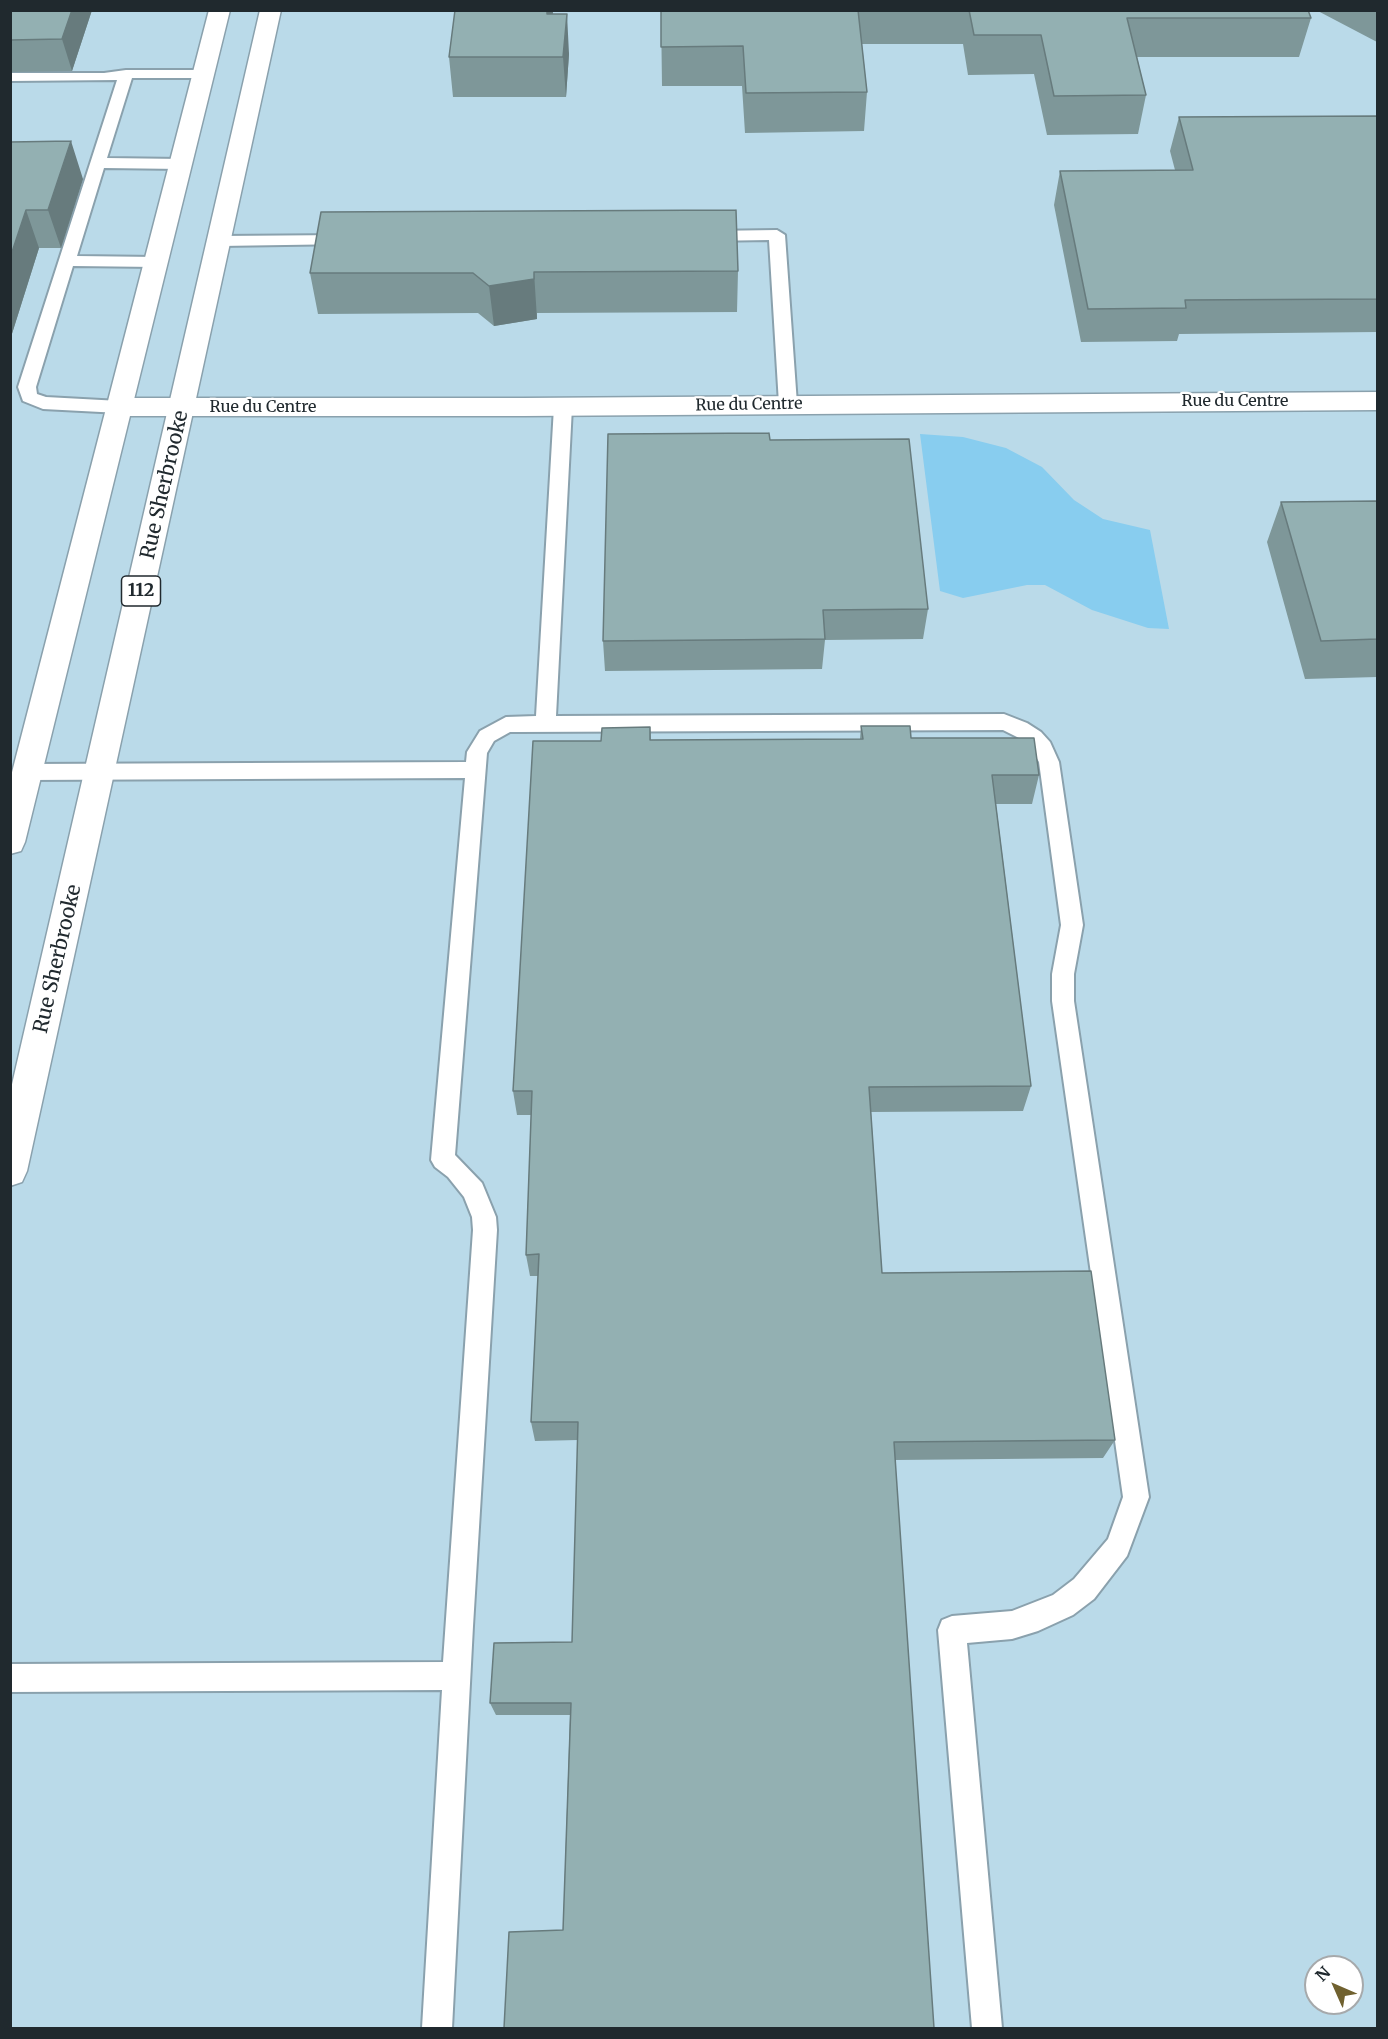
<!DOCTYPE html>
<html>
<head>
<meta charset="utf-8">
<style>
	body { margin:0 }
	#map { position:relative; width:1388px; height:2039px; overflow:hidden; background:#cfe7f4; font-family:Merriweather,serif }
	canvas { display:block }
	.frame { position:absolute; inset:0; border:12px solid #20292e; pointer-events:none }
	.north { position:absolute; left:1304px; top:1955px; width:60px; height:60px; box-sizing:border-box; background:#fff; border:2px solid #a6a9ab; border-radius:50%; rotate:315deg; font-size:16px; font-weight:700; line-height:24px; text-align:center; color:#20292e }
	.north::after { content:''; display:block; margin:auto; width:21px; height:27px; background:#70612f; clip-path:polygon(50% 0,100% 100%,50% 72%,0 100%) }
</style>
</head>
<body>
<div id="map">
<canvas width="1388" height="2039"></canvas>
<div class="frame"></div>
<div class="north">N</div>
</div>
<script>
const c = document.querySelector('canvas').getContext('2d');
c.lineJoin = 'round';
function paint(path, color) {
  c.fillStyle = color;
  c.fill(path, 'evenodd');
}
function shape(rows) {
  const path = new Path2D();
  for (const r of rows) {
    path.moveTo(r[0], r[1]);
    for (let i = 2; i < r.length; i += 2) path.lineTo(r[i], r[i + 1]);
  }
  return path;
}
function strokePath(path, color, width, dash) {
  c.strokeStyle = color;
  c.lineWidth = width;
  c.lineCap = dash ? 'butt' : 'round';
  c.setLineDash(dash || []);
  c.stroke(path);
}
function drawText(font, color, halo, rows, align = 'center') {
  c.font = font + ' Merriweather,serif';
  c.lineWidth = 4.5;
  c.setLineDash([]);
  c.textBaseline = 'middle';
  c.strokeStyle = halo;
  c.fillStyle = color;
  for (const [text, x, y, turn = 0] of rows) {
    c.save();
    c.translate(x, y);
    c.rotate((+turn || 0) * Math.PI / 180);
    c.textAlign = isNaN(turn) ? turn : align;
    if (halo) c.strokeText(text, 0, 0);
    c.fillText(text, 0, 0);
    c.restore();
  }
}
paint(shape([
	[11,11,1377,11,1377,2028,11,2028],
	[1316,1967,1352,1967,1352,2003,1316,2003]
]), '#badae9');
paint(shape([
	[920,434,963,437,1006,448,1042,467,1074,500,1103,519,1150,530,1169,629,1148,628,1092,610,1045,585,1027,585,963,598,940,591]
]), '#88cdef');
const service = shape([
	[126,70,203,70,210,74,203,78,132,78,107,158,181,159,189,164,181,169,104,168,77,256,156,257,164,262,156,267,73,266,36,387,37,394,46,397,120,401,126,403,129,407,126,411,120,413,43,409,23,401,18,387,117,80,10,81,10,73,104,73,126,70],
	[777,230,785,235,797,404,794,408,788,410,782,408,779,404,769,240,708,241,700,236,708,231,777,230],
	[345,235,353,240,351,244,220,246,212,241,220,236,345,235],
	[563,401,569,403,572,407,556,716,1004,714,1027,723,1041,732,1050,742,1059,762,1083,925,1074,974,1074,1001,1149,1497,1127,1556,1094,1599,1073,1615,1038,1631,1012,1639,967,1643,1002,2028,972,2028,938,1630,942,1620,952,1616,1012,1611,1053,1595,1074,1579,1108,1539,1123,1497,1052,1001,1052,974,1061,925,1039,762,1027,742,1003,730,518,732,510,732,494,741,487,753,455,1155,482,1183,496,1217,497,1230,473,1626,452,2028,422,2028,442,1690,10,1692,10,1664,443,1662,473,1230,472,1217,464,1197,448,1177,435,1167,431,1160,465,778,28,780,21,778,18,772,21,766,28,764,466,762,467,752,480,731,506,717,536,716,554,407,557,403,563,401]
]);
const minor = shape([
	[1378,392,1378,410,524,416,120,416,111,413,107,407,111,401,120,398,524,398,1378,392]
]);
const primary = shape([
	[209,10,230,10,25,842,21,851,10,854,10,780,209,10],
	[260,10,281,10,27,1171,22,1182,10,1186,10,1093,260,10]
]);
strokePath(service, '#8aa1ad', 4);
strokePath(minor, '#8aa1ad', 3);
strokePath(primary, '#8aa1ad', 3);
paint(service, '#fff');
paint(minor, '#fff');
paint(primary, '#fff');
paint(shape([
	[10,10,92,10,72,71,10,72],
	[455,10,553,10,553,14,569,54,566,97,453,97,449,57],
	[661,10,1308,10,1311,18,1299,57,1137,57,1146,95,1138,134,1047,135,1034,74,968,75,963,44,862,44,867,92,864,131,745,133,742,86,662,86],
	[1316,10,1377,10,1377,42],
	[1377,116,1377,332,1179,334,1177,341,1081,342,1054,205,1060,171,1175,170,1170,151,1179,117],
	[10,142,83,179,61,248,39,248,10,340],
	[738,271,737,312,537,313,537,319,494,326,478,313,318,314,310,273],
	[770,440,928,609,923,639,825,640,822,669,605,671,603,641],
	[1377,501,1377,677,1305,679,1267,542,1281,502],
	[861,726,911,738,1039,775,1032,804,996,804,1031,1086,1023,1111,871,1112,882,1273,1115,1440,1103,1458,895,1460,563,1930,570,1715,496,1715,490,1703,572,1642,578,1440,535,1441,531,1422,538,1276,530,1276,526,1255,531,1115,517,1115,513,1091,601,741,650,727,651,740,860,739]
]), '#7e9799');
paint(shape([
	[72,10,92,10,72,71,62,39],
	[547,10,553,10,549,54],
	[567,14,569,54,566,97,563,57],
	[71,141,83,179,61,248,48,210],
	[26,210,39,248,10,340,10,258],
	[534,272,537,319,494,326,489,286]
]), '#677b7d');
const building = shape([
	[10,10,72,10,62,39,10,40,10,10],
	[455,10,547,10,547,14,567,14,563,57,449,57,455,10],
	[661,10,858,10,867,92,746,93,743,46,661,47,661,10],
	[969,10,1308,10,1311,18,1127,18,1146,95,1054,96,1041,35,974,35,969,10],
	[1377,116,1377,299,1185,300,1186,308,1088,309,1060,171,1193,170,1179,117,1377,116],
	[71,141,48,210,26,210,10,258,10,142,71,141],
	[736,210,738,271,534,272,534,279,489,286,473,273,310,273,321,212,736,210],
	[769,433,770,440,909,439,928,609,823,610,825,639,603,641,608,434,769,433],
	[1377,501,1377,639,1321,641,1281,502,1377,501],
	[861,726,910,726,911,738,1034,738,1039,775,992,775,1031,1086,869,1087,882,1273,1091,1271,1115,1440,894,1442,934,2028,504,2028,509,1932,563,1930,571,1703,490,1703,494,1643,572,1642,578,1422,531,1422,539,1254,526,1255,532,1091,513,1091,533,741,601,741,602,728,650,727,650,740,863,739,861,726]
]);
paint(building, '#93b0b2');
strokePath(building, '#677b7d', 1.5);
drawText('16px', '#20292e', '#fff', [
	["Rue du Centre",1235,401],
	["Rue du Centre",749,405,-1],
	["Rue du Centre",263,407]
]);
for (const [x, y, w] of [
	[141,591,39]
]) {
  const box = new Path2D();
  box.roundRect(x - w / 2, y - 15, w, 30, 4.5);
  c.fillStyle = '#fff';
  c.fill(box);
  strokePath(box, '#20292e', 1.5);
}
drawText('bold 18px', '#20292e', null, [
	["112",141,591]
]);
drawText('20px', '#20292e', '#fff', [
	["Rue Sherbrooke",165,485,-77],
	["Rue Sherbrooke",58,959,-77]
]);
</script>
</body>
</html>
